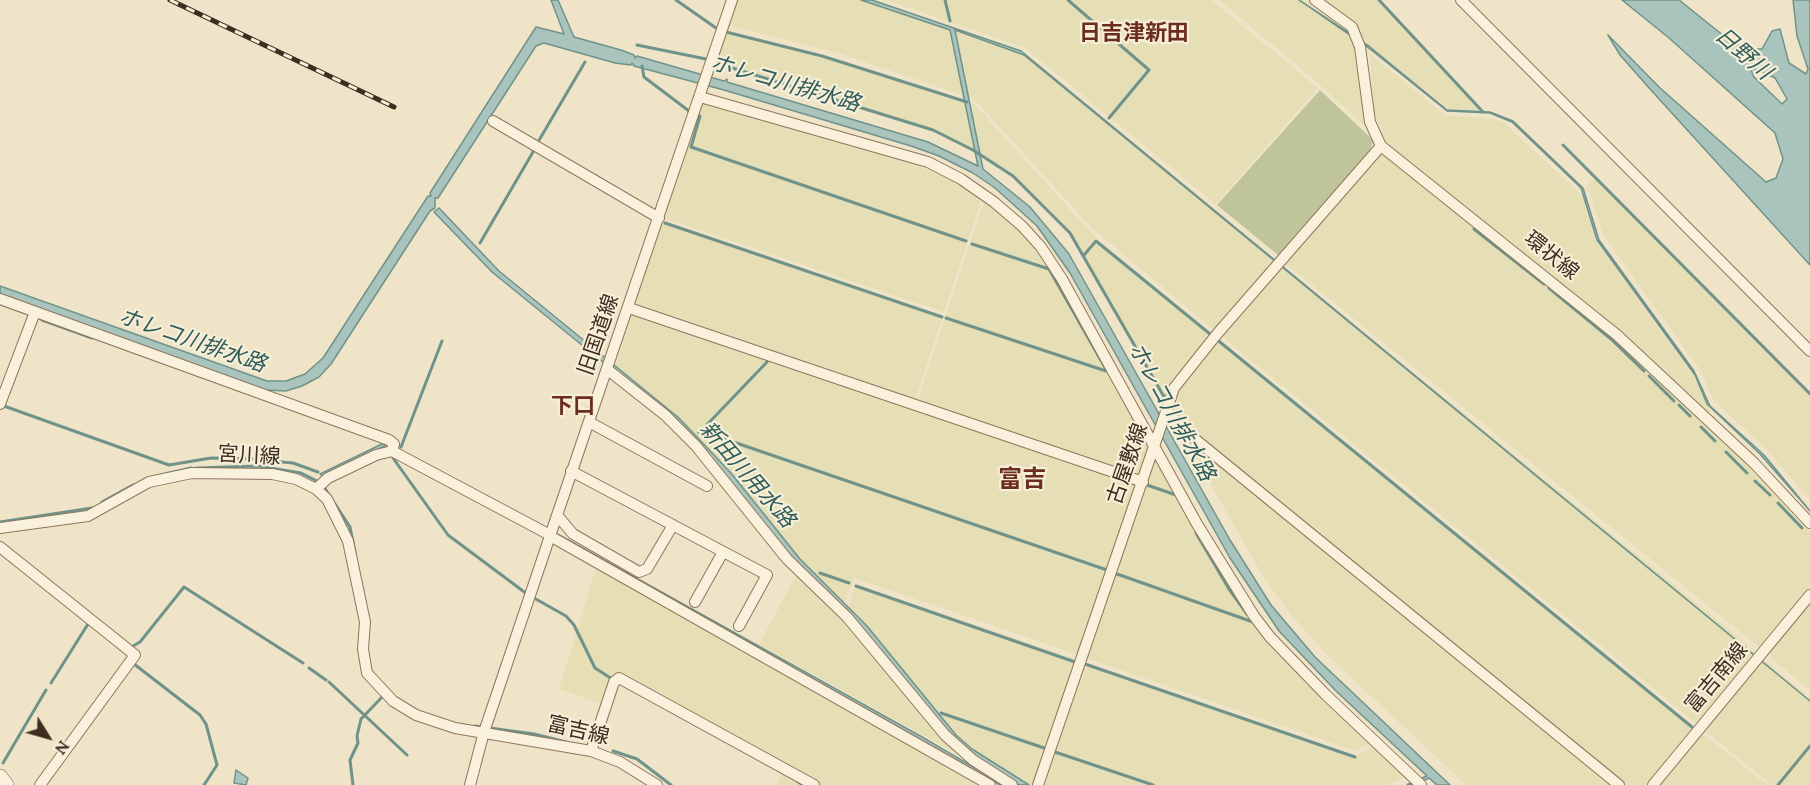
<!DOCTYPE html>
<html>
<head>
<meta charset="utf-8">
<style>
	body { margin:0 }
	#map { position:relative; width:1810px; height:785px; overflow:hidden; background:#f0e4c8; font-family:Lora,serif }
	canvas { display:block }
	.north { position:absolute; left:18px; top:707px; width:60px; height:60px; -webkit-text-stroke:4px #f7eed8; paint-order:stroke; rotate:127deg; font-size:16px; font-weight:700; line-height:24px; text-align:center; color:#3d2e20 }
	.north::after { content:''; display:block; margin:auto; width:21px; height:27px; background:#3d2e20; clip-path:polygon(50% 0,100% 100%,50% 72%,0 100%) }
</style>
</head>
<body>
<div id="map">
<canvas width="1810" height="785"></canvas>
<div class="north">N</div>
</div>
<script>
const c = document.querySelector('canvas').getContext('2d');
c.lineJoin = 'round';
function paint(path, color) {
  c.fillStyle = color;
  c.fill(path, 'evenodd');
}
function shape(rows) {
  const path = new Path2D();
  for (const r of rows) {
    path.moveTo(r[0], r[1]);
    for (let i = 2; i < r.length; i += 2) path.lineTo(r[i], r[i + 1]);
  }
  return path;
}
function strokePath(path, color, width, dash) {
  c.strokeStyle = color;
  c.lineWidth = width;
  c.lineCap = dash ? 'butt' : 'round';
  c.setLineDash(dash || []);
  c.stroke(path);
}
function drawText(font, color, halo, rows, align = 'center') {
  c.font = font + ' Lora,"Noto Sans JP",serif';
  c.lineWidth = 4.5;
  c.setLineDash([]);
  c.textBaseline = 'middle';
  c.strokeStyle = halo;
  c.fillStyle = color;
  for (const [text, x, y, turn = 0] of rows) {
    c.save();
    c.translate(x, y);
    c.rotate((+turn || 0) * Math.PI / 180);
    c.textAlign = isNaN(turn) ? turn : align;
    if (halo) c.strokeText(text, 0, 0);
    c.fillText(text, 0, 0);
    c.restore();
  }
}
paint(shape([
	[736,0,873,0,1021,50,1274,259,1215,331,1091,227,974,99,841,54,728,25],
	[886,0,1211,0,1318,88,1216,204,1025,48],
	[1219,0,1303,0,1341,27,1340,29,1354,39,1358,48,1365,126,1310,76],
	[1323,0,1377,0,1481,110,1448,109,1364,42,1354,24],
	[726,30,841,60,974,104,1097,239,1212,334,1160,393,1072,239,1051,212,1013,177,968,149,932,131,715,64],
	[1370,54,1446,116,1489,118,1503,122,1582,195,1596,241,1694,377,1710,411,1708,414,1609,321,1386,142,1373,111],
	[708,103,911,163,958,183,979,197,980,205,944,312,667,219,665,217,702,105],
	[1379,156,1387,156,1616,341,1751,466,1810,530,1810,586,1759,647,1284,262],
	[1594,178,1810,397,1810,500,1766,449,1713,400,1701,371,1604,236,1590,193,1584,190],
	[987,202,1015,225,1047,265,1146,439,1148,452,1140,476,917,402,983,205],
	[666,222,943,316,915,401,638,306,635,302,662,223],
	[1281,265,1754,650,1753,655,1696,723,1220,335],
	[634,314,1136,483,1079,655,854,578,845,601,839,607,797,563,726,475,614,372,631,316],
	[1217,338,1694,727,1646,785,1625,785,1180,422,1171,408,1180,383],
	[1188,438,1615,785,1466,785,1325,653,1293,617,1264,578,1186,440],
	[1157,459,1261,630,1300,676,1369,743,1356,751,1086,658,1152,461],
	[597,565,985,785,820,785,617,673,604,705,559,689],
	[798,572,846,621,966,759,759,644],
	[855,584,1078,660,1035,785,1018,785,973,757,847,614],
	[1810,603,1810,690,1772,659,1770,652],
	[1764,660,1810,698,1810,785,1772,785,1705,731],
	[1084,663,1357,756,1372,746,1406,777,1388,785,1042,785],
	[1703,734,1767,785,1661,785],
	[783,772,806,785,776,785]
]), '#e6deb5');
paint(shape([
	[1320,90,1373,140,1371,149,1278,255,1217,205]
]), '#bfc49a');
const water = shape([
	[551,0,558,0,574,37,621,50,634,55,635,58,637,56,724,81,727,79,727,82,928,142,978,166,950,30,861,0,872,0,1021,51,1810,701,1024,55,955,30,983,169,1030,207,1069,254,1230,540,1271,605,1315,657,1450,785,1437,785,1429,778,1414,785,1412,782,1427,776,1336,691,1279,631,1230,558,1070,273,1037,226,995,188,973,173,939,156,911,146,724,90,634,66,632,63,631,65,615,63,544,43,536,46,438,198,435,198,435,208,430,211,331,364,319,377,302,386,286,391,264,390,0,294,0,286,267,381,286,381,305,374,323,358,428,196,431,196,430,193,536,27,564,34,551,0],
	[1299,0,1370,47,1447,110,1490,112,1513,121,1583,188,1599,240,1694,371,1710,406,1764,455,1810,511,1760,454,1707,404,1695,375,1597,240,1581,188,1512,122,1490,113,1447,111,1370,49,1299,0],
	[1622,0,1679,0,1734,44,1754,49,1762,49,1772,31,1780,29,1789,63,1806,74,1808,69,1797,36,1793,0,1810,0,1810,265,1650,89,1620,55,1608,35,1659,87,1766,182,1776,178,1783,159,1775,133,1669,38,1622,0],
	[1756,69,1775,78,1787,99,1782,104,1754,77,1751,70,1756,69],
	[439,208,499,271,679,418,731,473,800,559,867,626,956,735,972,749,1029,785,1019,785,982,763,952,739,795,561,705,451,615,372,492,272,434,212,439,208],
	[384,443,385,446,322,476,320,474,384,443],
	[559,535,922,737,1004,785,1000,785,559,535],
	[236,770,248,778,246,785,234,783,236,770]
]);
paint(water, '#a9c4bc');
strokePath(water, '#6f938a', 1.5);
strokePath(shape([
	[676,0,716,28],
	[945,0,950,21],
	[1068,0,1149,70,1109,118],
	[1379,0,1483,112],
	[726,32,822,56,967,102],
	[637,45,706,59],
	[716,63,933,130,973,150,1013,176,1070,233,1167,402],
	[642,66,644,77,689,111,700,116,691,147,966,241],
	[538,142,585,62],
	[1563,145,1810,394],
	[665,223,942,317],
	[1474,229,1544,284],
	[480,243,533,152],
	[972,244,1049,269,1107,371],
	[1084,255,1096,241,1692,727],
	[1549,288,1611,339,1644,371],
	[946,318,1106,371],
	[42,320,92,338],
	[1649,376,1674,401],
	[1679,405,1690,416],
	[4,406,169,465,211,458,262,459],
	[1701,427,1715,441],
	[699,433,767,362],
	[713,435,1107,570],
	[401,447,442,341],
	[1726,452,1747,473],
	[393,458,448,535,527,594],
	[271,461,293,463,318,472],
	[197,468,258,466,301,473,319,482],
	[147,478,191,468],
	[1755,481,1770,495],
	[1147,485,1176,495],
	[324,487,350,527,355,552],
	[102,502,133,485],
	[1778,503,1802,528],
	[0,522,92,508],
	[1196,533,1229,589,1247,614],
	[820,573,849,583],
	[1117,574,1253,622],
	[856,586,1075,662],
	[534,598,566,616,574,625,595,668,612,679],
	[133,646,140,642,184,587,303,663],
	[134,664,200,715,206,724,217,765,204,785],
	[1085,664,1355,757],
	[309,668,326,680],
	[329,682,407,755],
	[51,683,88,624],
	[941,713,1047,749],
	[475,726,534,734,566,742],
	[613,751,637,759,671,785],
	[1055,752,1153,785],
	[3,763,46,690],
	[797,781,803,785],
	[353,785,350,760,358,743,357,736,361,719,384,695],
	[1408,785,1415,782],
	[1778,785,1810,746]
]), '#6f938a', 3);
const minor = shape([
	[1315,0,1352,27,1360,47,1370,122,1381,146,1617,335,1754,463,1810,523],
	[1461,0,1810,351],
	[700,97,928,162,961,179,994,202,1022,226,1041,247,1062,279,1197,524,1254,616,1270,637,1326,695,1421,785],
	[493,121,659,218],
	[0,299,389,440,394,444,392,451],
	[629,308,1143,482],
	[608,370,665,415,696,446,787,559,847,617,945,735,973,760,1012,785],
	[0,404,35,312],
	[1167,410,1179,426,1619,785],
	[589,422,707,486],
	[571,471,767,575,739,626],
	[316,489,328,478,376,455,392,451,550,535],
	[557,515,573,534,639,572,647,569,673,525],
	[0,528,88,516,149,482,192,473,272,474,296,479,316,489,327,499,348,541,365,622,363,649,367,673,393,701,416,715,455,728,591,751,620,762,657,785],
	[550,536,990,785],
	[0,547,135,655,40,785],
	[695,602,723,552],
	[591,751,614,682,619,678,814,785],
	[470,785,484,732,550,536,732,0],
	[1038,785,1174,388,1217,334,1381,146],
	[1653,785,1810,595]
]);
const secondary = shape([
	[0,777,6,785]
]);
strokePath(minor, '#8d765c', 12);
strokePath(secondary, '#6f573f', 16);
strokePath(minor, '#faf1dc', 10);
strokePath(secondary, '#faf1dc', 15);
const rail = shape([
	[170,0,394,107]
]);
strokePath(rail, '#3d2e20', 5);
strokePath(rail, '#f7eed8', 3, [9]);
drawText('21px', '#3d2e20', '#f7eed8', [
	["環状線",1551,256,39],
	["旧国道線",599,335,-71],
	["宮川線",249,456,3],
	["古屋敷線",1128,464,-71],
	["富吉南線",1717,678,-50],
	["富吉線",578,731,13]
]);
drawText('bold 22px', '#6b2e1e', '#f7eed8', [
	["日吉津新田",1134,34],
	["下口",573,407]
]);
drawText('italic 22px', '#2f5d5a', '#f7eed8', [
	["日野川",1743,54,41],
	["ホレコ川排水路",785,84,16],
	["ホレコ川排水路",192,341,19],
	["ホレコ川排水路",1171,412,61],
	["新田川用水路",747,475,49]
]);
drawText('bold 24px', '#6b2e1e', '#f7eed8', [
	["富吉",1022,480]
]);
</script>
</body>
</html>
